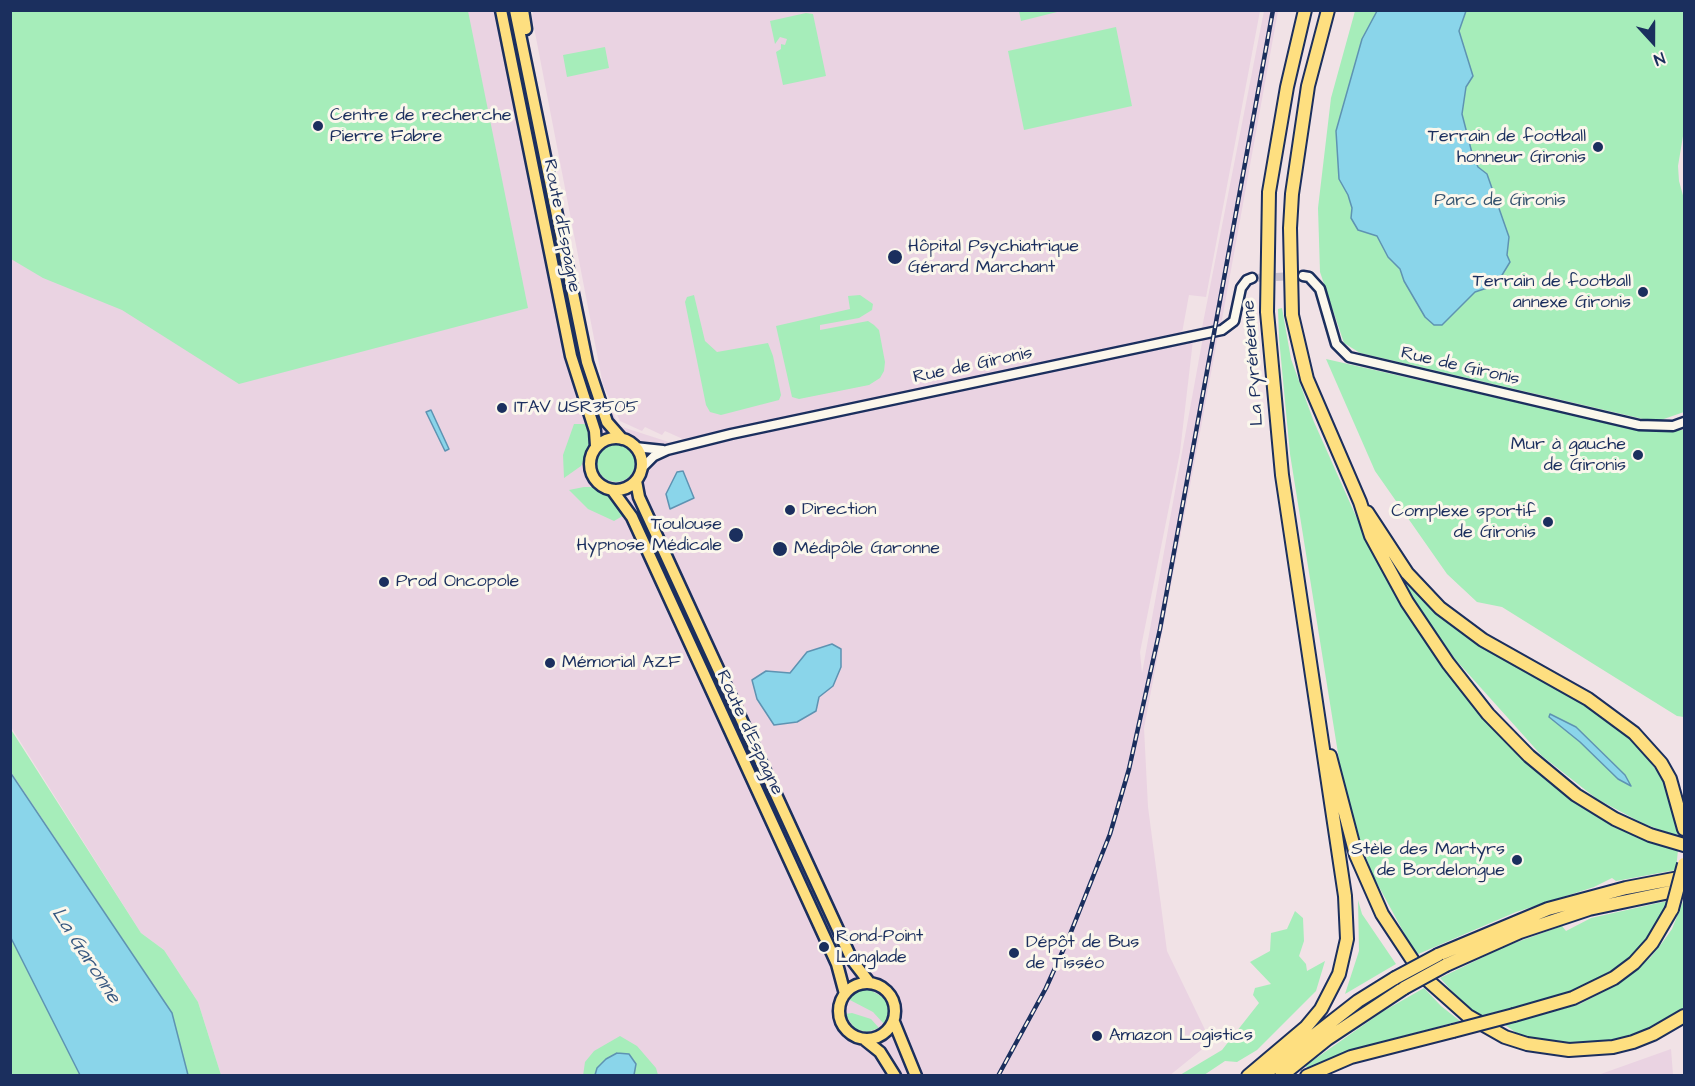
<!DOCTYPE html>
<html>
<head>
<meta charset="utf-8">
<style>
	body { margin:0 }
	#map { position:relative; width:1695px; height:1086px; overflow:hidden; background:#f1e2e6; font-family:"Architects Daughter",sans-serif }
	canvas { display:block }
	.frame { position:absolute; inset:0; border:12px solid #1b2f5e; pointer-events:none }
	.north { position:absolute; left:1623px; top:12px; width:60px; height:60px; -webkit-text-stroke:4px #fbf7ec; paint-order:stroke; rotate:159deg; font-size:16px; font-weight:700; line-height:24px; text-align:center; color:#1b2f5e }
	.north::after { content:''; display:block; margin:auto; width:21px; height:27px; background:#1b2f5e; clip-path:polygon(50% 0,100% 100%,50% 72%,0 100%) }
</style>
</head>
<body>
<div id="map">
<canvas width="1695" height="1086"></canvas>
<div class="frame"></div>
<div class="north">N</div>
</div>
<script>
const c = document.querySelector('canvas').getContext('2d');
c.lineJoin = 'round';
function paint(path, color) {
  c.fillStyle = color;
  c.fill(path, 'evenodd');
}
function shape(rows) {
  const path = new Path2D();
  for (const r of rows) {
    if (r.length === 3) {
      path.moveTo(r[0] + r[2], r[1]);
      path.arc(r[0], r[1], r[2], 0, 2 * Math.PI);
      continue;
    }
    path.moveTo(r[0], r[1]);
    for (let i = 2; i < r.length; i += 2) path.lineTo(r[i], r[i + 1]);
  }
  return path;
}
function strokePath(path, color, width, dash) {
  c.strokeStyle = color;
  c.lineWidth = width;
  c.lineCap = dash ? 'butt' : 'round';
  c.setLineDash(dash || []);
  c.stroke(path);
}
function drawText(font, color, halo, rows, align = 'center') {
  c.font = font + ' "Architects Daughter",sans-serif';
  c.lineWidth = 6;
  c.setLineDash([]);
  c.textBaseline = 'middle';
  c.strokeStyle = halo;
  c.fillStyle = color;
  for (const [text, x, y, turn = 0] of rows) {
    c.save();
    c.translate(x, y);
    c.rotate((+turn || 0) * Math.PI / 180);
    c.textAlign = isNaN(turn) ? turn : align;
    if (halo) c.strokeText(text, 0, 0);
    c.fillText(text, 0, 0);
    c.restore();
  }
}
paint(shape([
	[533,10,1260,11,1206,297,1189,295,1182,333,683,439,665,431,662,435,645,427,642,431,620,421,603,385,532,17],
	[10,11,521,11,600,385,619,426,675,444,827,419,1193,340,1180,452,1140,652,1142,673,1203,337,1206,336,1207,328,1202,328,1264,11,1278,11,1221,325,1217,326,1215,335,1218,335,1197,449,1144,728,1148,807,1167,951,1211,1042,1169,1076,221,1075,198,1002,164,950,141,933,11,727],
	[1671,1049,1673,1075,1598,1075]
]), '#ead3e2');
paint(shape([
	[11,10,468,11,528,308,239,384,122,310,43,278,11,259],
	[1065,10,1021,21,1019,11,1019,10],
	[1355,11,1684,11,1684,130,1678,166,1679,181,1684,199,1684,412,1661,420,1643,419,1360,353,1344,343,1320,272,1318,208,1331,98],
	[806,13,813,14,826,76,783,85,776,52,781,49,781,44,785,45,787,39,780,37,775,44,770,21],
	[1116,27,1132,106,1024,130,1008,51],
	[605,47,609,68,567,77,563,55],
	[694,295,705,341,717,352,768,343,773,356,781,395,779,400,721,415,710,412,706,405,685,302,687,297],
	[860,295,873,304,872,310,859,318,820,325,820,330,868,321,874,325,879,330,885,362,884,371,880,378,869,385,799,399,792,397,776,326,850,309,848,296],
	[1282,308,1291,359,1314,422,1363,532,1395,593,1428,645,1488,722,1536,771,1588,811,1614,827,1678,850,1676,870,1616,881,1612,878,1594,887,1516,912,1416,955,1372,874,1345,797,1290,454,1279,338,1278,309],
	[1326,359,1643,431,1684,430,1684,717,1677,716,1502,607,1477,602,1447,574,1375,471],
	[574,424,588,424,592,440,581,466,564,478,563,455],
	[616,463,19],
	[584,487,593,487,613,496,626,514,614,521,588,509,569,490],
	[1404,579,1431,607,1475,642,1595,709,1622,730,1642,750,1665,783,1678,836,1644,824,1597,799,1542,756,1455,659,1417,605,1403,580],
	[1549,717,1576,727,1625,775,1631,786,1618,779,1580,742],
	[10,728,141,933,164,950,198,1002,221,1075,188,1075,172,1013,11,772],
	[1684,899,1684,1008,1637,1034,1600,1042,1582,1044,1543,1040,1521,1036,1505,1025,1580,1004,1621,982,1650,958,1662,943,1672,929],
	[1358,900,1362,914,1396,964,1345,994,1359,951],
	[1667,901,1659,923,1644,944,1626,962,1575,991,1480,1016,1461,1001,1440,978,1506,946,1562,926,1566,931,1591,918],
	[1295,911,1303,918,1304,941,1299,956,1306,964,1307,971,1325,961,1316,991,1257,1050,1237,1062,1225,1061,1204,1075,1180,1075,1222,1050,1259,1003,1253,995,1255,988,1271,984,1250,962,1270,951,1271,933,1287,929],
	[10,938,20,952,80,1075,11,1075],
	[867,988,886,999,889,1011,884,1024,873,1012,848,999,856,991],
	[1424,988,1441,1006,1460,1021,1380,1042,1340,1054,1308,1068,1305,1066,1382,1012],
	[852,1013,871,1019,879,1028,867,1032,855,1029,845,1014],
	[620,1036,637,1046,656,1068,658,1075,634,1075,636,1064,629,1054,617,1053,597,1068,595,1075,583,1076,585,1062,594,1051]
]), '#a6edba');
const water = shape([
	[1377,11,1466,11,1459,31,1473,76,1466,87,1462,114,1472,153,1478,167,1487,174,1509,237,1507,255,1510,262,1496,285,1475,292,1442,325,1434,325,1425,317,1404,281,1400,269,1388,257,1377,236,1358,230,1351,218,1352,208,1348,195,1339,179,1336,131,1362,39,1377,11],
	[431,410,449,449,445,451,426,412,431,410],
	[683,471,694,498,670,509,666,494,677,472,683,471],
	[832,644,841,649,841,667,833,686,819,697,816,711,797,722,774,725,757,699,752,680,766,671,790,673,807,652,832,644],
	[1550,714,1576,727,1625,775,1631,786,1618,779,1580,742,1549,717,1550,714],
	[10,772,172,1013,188,1075,80,1075,11,938,10,772],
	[617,1053,629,1054,636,1064,634,1075,595,1075,597,1068,606,1059,617,1053]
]);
paint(water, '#8ad5ea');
strokePath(water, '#5e93b2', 1.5);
strokePath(shape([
	[1252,278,1296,276]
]), '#c6becb', 8, [8, 4]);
const tertiary = shape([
	[1303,276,1309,277,1320,289,1336,344,1349,357,1639,425,1673,426,1684,422],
	[635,447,663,450],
	[642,468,654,456,667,450,731,434,1222,330,1234,321,1241,288,1247,280,1252,278]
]);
const primary = shape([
	[501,10,571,356,595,431,596,446],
	[515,10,587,362,607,422,622,439],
	[523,10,526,29],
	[616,464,26],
	[636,481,639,497,852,960,869,982],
	[613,491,632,517,837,964,845,994],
	[867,1011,28],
	[894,1022,916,1076],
	[865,1040,880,1052,895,1076]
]);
const motorway = shape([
	[1328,10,1308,86,1292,194,1290,228,1292,315,1307,379,1360,502,1371,536,1407,602,1448,663,1488,714,1529,756,1576,795,1615,819,1650,835,1684,845],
	[1367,512,1407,573,1440,608,1483,640,1588,699,1634,733,1661,763,1670,779,1684,829],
	[1330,756,1356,855,1382,914,1423,976,1468,1016,1505,1037,1527,1044,1569,1050,1613,1047,1633,1042,1653,1034,1684,1016],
	[1438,955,1548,909,1626,888,1684,877],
	[1446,965,1520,932,1589,909,1684,889],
	[1514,1015,1573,998,1614,978,1634,963,1652,943,1672,909],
	[1248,1076,1306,1027,1321,1009,1339,974,1347,939,1345,896,1282,475,1267,312,1269,192,1287,87,1305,10],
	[1262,1076,1358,1001,1395,978],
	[1281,1076,1327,1039,1404,988],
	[1307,1076,1351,1057,1453,1031]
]);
strokePath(tertiary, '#1b2f5e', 13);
strokePath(primary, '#1b2f5e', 15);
strokePath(motorway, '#1b2f5e', 16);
strokePath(tertiary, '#fbf7ec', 8);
strokePath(primary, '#fedf80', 10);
strokePath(motorway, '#fedf80', 12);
const rail = shape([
	[998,1076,1046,988,1069,937,1110,834,1129,769,1160,629,1273,10]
]);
strokePath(rail, '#1b2f5e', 4.5);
strokePath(rail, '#fbf7ec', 2, [7]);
const motorwayBridge = shape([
	[1672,909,1684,864],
	[1395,978,1438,955],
	[1404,988,1446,965],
	[1453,1031,1514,1015]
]);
strokePath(motorwayBridge, '#1b2f5e', 16, []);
strokePath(motorwayBridge, '#fedf80', 12);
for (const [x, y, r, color] of [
	[318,126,6,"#1b2f5e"],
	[1598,147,6,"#1b2f5e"],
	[895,257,8,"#1b2f5e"],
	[1643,292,6,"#1b2f5e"],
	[502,408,6,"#1b2f5e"],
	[1638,455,6,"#1b2f5e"],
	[790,510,6,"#1b2f5e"],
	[1548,522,6,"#1b2f5e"],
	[736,535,8,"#1b2f5e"],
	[780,549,8,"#1b2f5e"],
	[384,582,6,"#1b2f5e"],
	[550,663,6,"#1b2f5e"],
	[1517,860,6,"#1b2f5e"],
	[824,947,6,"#1b2f5e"],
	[1014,953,6,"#1b2f5e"],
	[1097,1036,6,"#1b2f5e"]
]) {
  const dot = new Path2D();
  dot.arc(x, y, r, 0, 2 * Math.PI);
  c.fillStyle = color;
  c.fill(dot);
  strokePath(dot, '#fbf7ec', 2);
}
drawText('18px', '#1b2f5e', '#fbf7ec', [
	["Centre de recherche",330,116],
	["Pierre Fabre",330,137],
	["Terrain de football",1586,137,"right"],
	["honneur Gironis",1586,158,"right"],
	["Hôpital Psychiatrique",908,247],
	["Gérard Marchant",908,268],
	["Terrain de football",1631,282,"right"],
	["annexe Gironis",1631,303,"right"],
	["ITAV USR3505",514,408],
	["Mur à gauche",1626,445,"right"],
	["de Gironis",1626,466,"right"],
	["Direction",802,510],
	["Complexe sportif",1536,512,"right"],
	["de Gironis",1536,533,"right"],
	["Toulouse",722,525,"right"],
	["Hypnose Médicale",722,546,"right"],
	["Médipôle Garonne",794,549],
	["Prod Oncopole",396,582],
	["Mémorial AZF",562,663],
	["Stèle des Martyrs",1505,850,"right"],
	["de Bordelongue",1505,871,"right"],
	["Rond-Point",836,937],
	["Langlade",836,958],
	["Dépôt de Bus",1026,943],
	["de Tisséo",1026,964],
	["Amazon Logistics",1109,1036]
], 'left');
drawText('18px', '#375570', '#fbf7ec', [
	["Parc de Gironis",1500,201]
]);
drawText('18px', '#1b2f5e', '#fbf7ec', [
	["Route d'Espagne",561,226,79],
	["La Pyrénéenne",1254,363,-94],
	["Rue de Gironis",973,366,-12],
	["Rue de Gironis",1460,367,13],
	["Route d'Espagne",749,733,65]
]);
drawText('italic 20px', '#375881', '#fbf7ec', [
	["La Garonne",85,956,57]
]);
</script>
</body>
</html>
